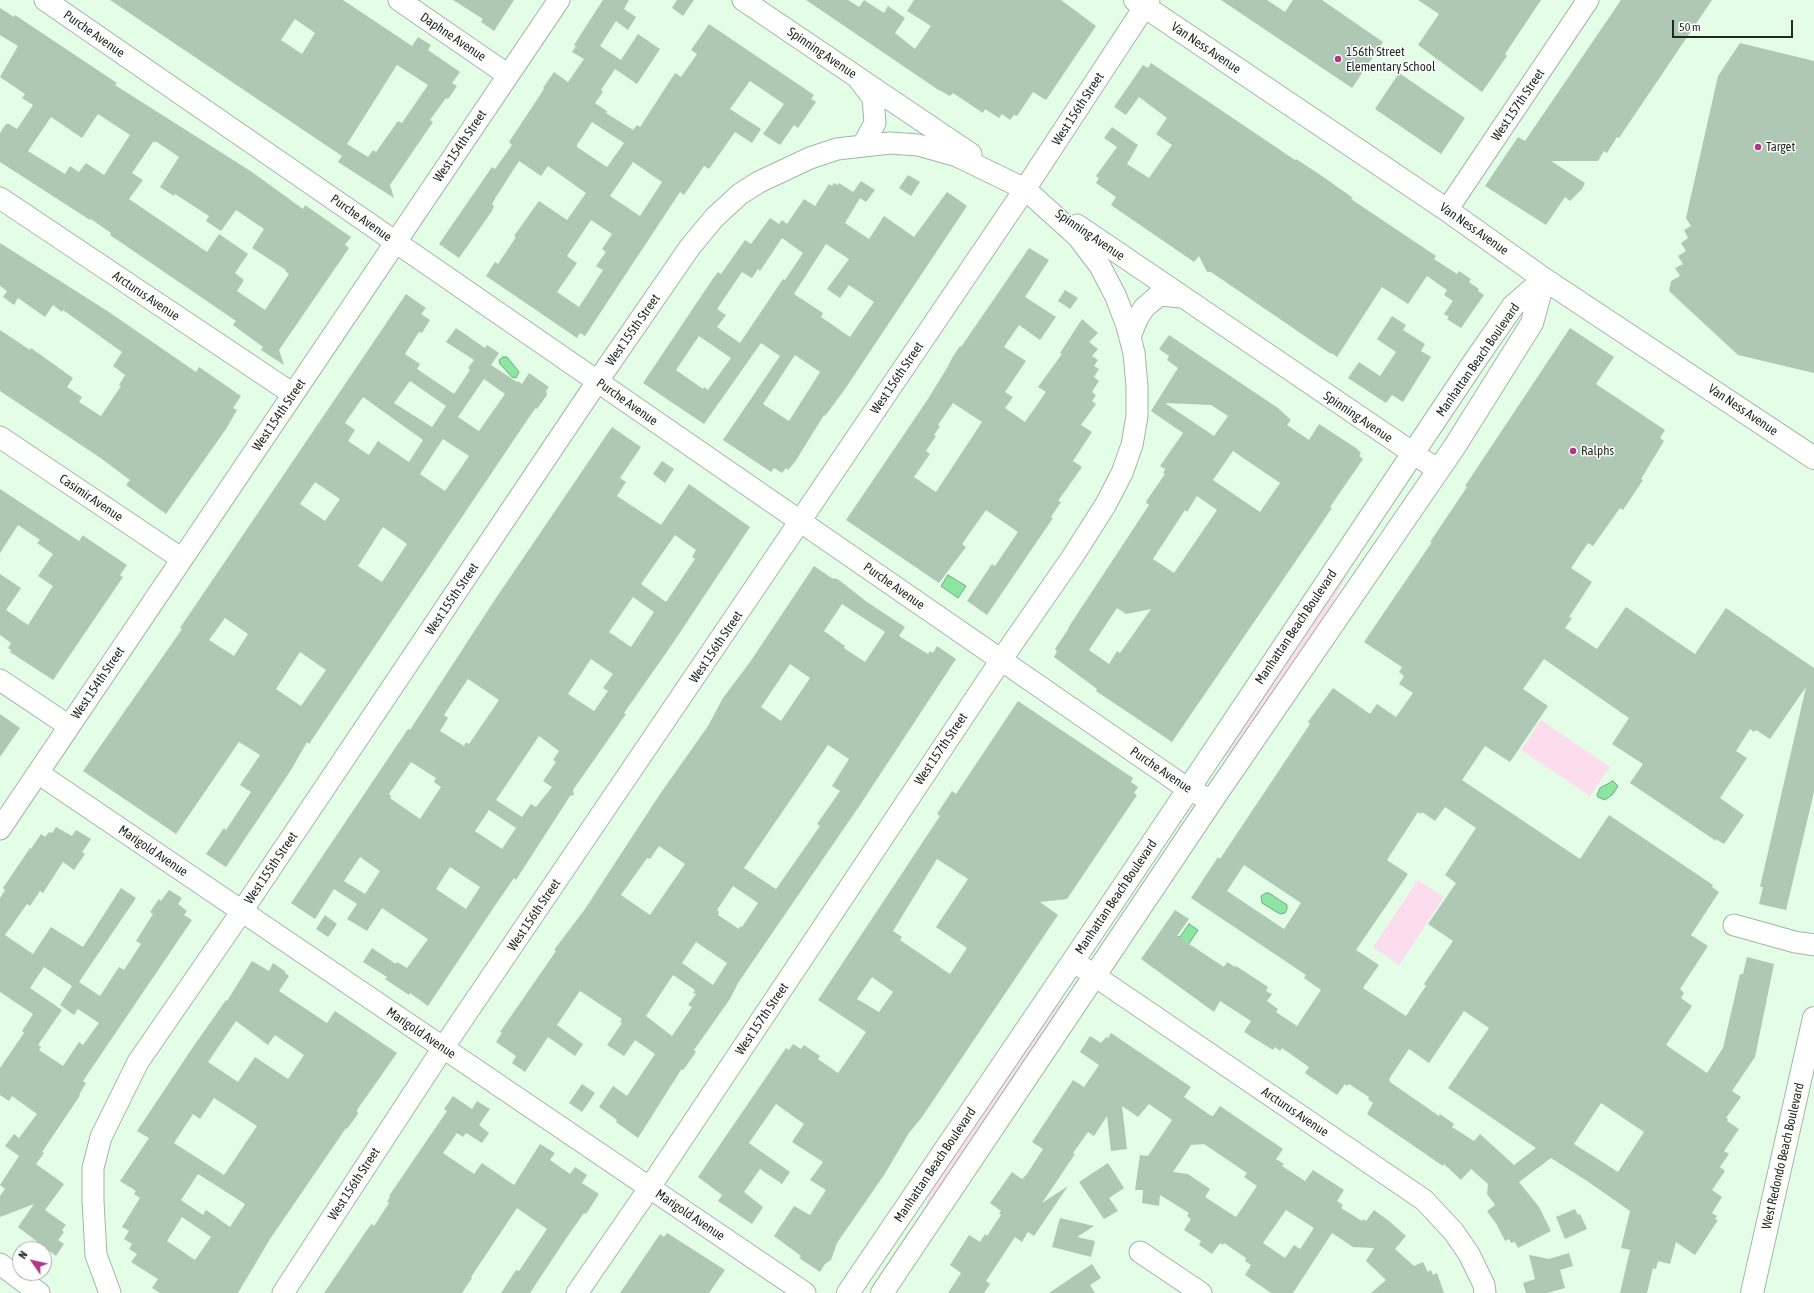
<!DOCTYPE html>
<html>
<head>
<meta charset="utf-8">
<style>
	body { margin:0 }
	#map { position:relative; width:1814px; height:1293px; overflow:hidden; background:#e3fde7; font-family:"Asap Condensed",sans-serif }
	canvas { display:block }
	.north { position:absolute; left:12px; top:1241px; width:40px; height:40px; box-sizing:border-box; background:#fff; border:1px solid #a5a9a6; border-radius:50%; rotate:304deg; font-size:11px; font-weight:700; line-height:16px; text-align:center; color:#1f2921 }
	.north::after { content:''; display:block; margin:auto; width:14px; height:18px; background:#b13688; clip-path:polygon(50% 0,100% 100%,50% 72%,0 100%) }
	.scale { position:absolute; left:1672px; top:20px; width:121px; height:18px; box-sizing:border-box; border:2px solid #1f2921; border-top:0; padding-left:5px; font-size:12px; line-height:14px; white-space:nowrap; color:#1f2921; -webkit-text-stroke:3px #fff; paint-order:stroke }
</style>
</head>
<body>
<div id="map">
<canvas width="1814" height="1293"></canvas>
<div class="north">N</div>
<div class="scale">50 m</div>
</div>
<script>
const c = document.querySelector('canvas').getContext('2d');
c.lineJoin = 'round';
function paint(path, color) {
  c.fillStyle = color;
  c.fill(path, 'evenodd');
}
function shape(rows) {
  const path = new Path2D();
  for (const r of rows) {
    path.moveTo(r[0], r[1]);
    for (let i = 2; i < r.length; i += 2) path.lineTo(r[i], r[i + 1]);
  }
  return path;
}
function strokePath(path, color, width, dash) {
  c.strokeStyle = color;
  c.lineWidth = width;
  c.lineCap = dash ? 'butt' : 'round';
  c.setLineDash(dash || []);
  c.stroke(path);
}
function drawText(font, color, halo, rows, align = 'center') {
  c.font = font + ' "Asap Condensed",sans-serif';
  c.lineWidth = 3;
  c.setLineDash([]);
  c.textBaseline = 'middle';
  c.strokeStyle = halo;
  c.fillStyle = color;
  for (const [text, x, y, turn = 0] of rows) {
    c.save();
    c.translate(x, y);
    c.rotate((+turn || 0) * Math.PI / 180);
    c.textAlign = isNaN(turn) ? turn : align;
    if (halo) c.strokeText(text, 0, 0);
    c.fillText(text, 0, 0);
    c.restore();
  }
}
paint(shape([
	[1350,566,1351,567,1330,608,1234,748,1219,763,1218,761],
	[1541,720,1610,767,1590,796,1521,750],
	[1418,880,1444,897,1399,965,1373,947],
	[1063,1000,1066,1002,929,1204,926,1203,934,1186,1049,1014]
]), '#fcddee');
const water = shape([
	[503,357,507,357,519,372,516,378,512,377,500,364,499,360,503,357],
	[948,575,966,586,958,598,941,586,948,575],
	[1613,781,1618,786,1613,794,1605,800,1598,797,1597,795,1600,788,1613,781],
	[1266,893,1269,893,1287,905,1287,909,1285,913,1280,914,1262,903,1261,896,1266,893],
	[1189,924,1198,930,1184,951,1174,936,1180,937,1189,924]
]);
paint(water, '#8ce6a2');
strokePath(water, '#6bad7b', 1);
paint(shape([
	[110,0,343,0,412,46,418,37,431,45,428,50,460,72,452,83,457,86,448,99,446,98,430,120,433,122,390,185,394,198,338,162,342,156],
	[295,19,315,33,302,54,281,40],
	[397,65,428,85,402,123,398,121,376,152,373,150,368,157,347,144],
	[453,0,514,0,494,31,481,22,483,19],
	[603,0,629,0,624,9,636,17,628,30,616,21,600,46,621,60,638,34,660,49,637,84,615,69,601,90,603,92,595,103,607,111,606,113,633,130,637,125,640,127,675,73,681,77,697,54,691,50,709,24,814,95,811,99,816,102,798,128,794,125,780,145,763,134,784,104,750,81,730,109,761,129,752,143,735,132,709,169,704,166,684,195,680,192,585,336,580,333,577,338,486,276,495,262,498,264,516,237,514,236,539,201,567,220,586,193,548,166,541,176,519,161,496,197,492,204,494,206,492,211,459,258,439,244,492,167,495,169,512,145,509,142,544,89,543,88,554,72,568,82,584,59,572,52,576,46,574,45],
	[592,122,624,143,607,167,577,147,577,145],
	[633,162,662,182,640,216,610,196],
	[591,220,612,234,602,249,606,252,596,266,603,270,579,307,557,292,577,263,567,256],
	[677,0,694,0,683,16,672,8],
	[806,0,848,0,859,7,864,0,884,13,888,6,905,18,895,33,915,49,931,26,907,11,914,0,1061,0,1096,26,1046,100,1033,92,1017,116,1014,115,1010,120,1002,114,999,118,985,109,983,113,953,93,950,96,937,89],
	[1221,0,1267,0,1285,12,1293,0,1322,0,1383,42,1352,88],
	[1418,0,1541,0,1505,54,1507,56,1482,92,1418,45,1439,14],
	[1621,0,1712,0,1619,138,1617,137,1607,153,1604,151,1598,161,1551,161,1585,183,1582,189,1570,201,1565,197,1546,225,1485,186,1518,137,1525,141],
	[0,8,14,17,15,15,117,83,115,85,252,172,303,209,305,205,351,237,345,245,349,248,279,350,284,365,261,350,263,347,233,325,236,321,110,235,111,233,91,219,90,220,0,162,0,133,6,124,9,124,17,129,33,105,22,98,25,94,0,77,18,46,0,35],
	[98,114,130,135,104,175,86,163,79,172,70,166,65,174,28,151,51,117,82,138],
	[153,142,157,142,179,157,160,187,174,196,175,194,209,216,206,221,221,231,236,210,264,229,252,248,286,270,285,271,289,274,265,310,237,291,244,280,235,273,248,254,219,234,207,252,129,199,143,180,132,173],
	[1740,43,1814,61,1814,373,1738,355,1669,291,1671,281,1680,276,1675,268,1683,264,1678,256,1686,251,1681,243,1688,238,1684,230,1691,226,1686,218,1718,76],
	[1151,63,1295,160,1296,159,1322,176,1353,198,1351,199,1436,256,1434,259,1457,274,1459,271,1471,279,1469,282,1479,289,1478,291,1484,295,1461,328,1447,319,1449,317,1444,314,1453,301,1444,295,1447,290,1427,276,1408,304,1382,287,1337,357,1332,353,1331,354,1211,272,1207,272,1199,256,1194,262,1111,205,1116,197,1096,183,1099,178,1096,176,1117,147,1104,138,1112,127,1138,145,1127,164,1149,178,1172,145,1156,134,1167,118,1139,97,1126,115,1114,107,1143,65,1148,68],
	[1399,73,1465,118,1441,154,1375,109],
	[908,175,920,182,911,196,899,188],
	[861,181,875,190,866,202,860,198,845,223,869,239,884,216,914,237,947,192,967,206,845,389,825,416,824,415,795,462,788,470,786,468,782,473,774,468,771,472,723,440,780,356,761,343,704,424,643,383,712,280,718,272,721,274,745,240,751,244,770,218,779,224,782,220,787,224,804,199,815,206,829,184,832,186,834,183,837,185,839,183,853,192],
	[782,238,803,253,785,280,783,279,740,343,717,327,726,315,717,309,742,272,752,278,758,269,760,271],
	[826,244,849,259,827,289,840,298,849,285,874,302,850,337,821,317,823,313,794,294],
	[699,336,731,358,708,390,704,387,703,389,676,370],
	[795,355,820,372,789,421,763,404],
	[0,243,109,312,196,372,199,367,241,396,233,408,237,410,226,429,166,514,126,485,130,480,102,459,0,391,0,330,30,350,31,348,73,378,67,387,82,397,79,402,101,416,121,386,119,385,125,375,113,366,122,352,63,310,62,312,53,305,45,317,18,298,14,305,3,297,7,291,0,286],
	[1029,248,1049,260,1025,297,1056,317,1040,340,1019,325,1004,347,1026,361,1005,392,1013,397,1005,408,1025,422,1046,392,1038,387,1062,354,1060,353,1082,319,1098,333,1089,342,1098,349,1092,356,1098,360,1094,366,1099,369,1094,377,1099,381,1092,392,1096,395,1092,401,1096,404,1081,425,1092,432,1073,461,1082,467,1058,501,1061,502,1051,517,1053,518,987,615,967,601,992,564,995,566,1018,532,986,510,962,544,966,547,939,583,846,520,928,399,947,368,952,358,960,346,961,347],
	[953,403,982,422,936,492,914,477,930,454,926,451,936,436,934,435,940,426,938,425],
	[1065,290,1078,298,1070,309,1058,301],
	[406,294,426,308,421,314,430,320,422,333,419,332,405,354,420,364,417,369,454,394,470,370,468,368,474,360,446,342,456,328,485,348,487,345,499,353,491,365,517,382,518,381,522,384,529,373,549,387,546,391,547,395,537,409,536,408,534,410,309,744,307,742,291,770,226,867,206,854,224,828,226,830,251,792,240,785,260,755,239,742,176,834,83,771,182,629,180,628],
	[484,379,505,394,479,431,458,417],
	[410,381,446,406,432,427,394,403],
	[363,397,423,440,409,462,378,441,369,455,348,441,355,430,345,423],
	[443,439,469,456,445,491,420,474],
	[315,482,340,499,325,521,300,504],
	[383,527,407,544,382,582,358,566],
	[225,618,248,634,234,656,209,640],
	[300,652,326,670,301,706,276,689],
	[1392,316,1406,325,1403,330,1425,344,1421,351,1431,357,1403,402,1392,395,1386,403,1348,378,1359,362,1380,376,1396,352,1377,339],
	[1570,328,1614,357,1596,384,1665,430,1660,438,1664,441,1641,479,1643,480,1623,510,1620,508,1593,546,1588,543,1571,568,1592,582,1569,617,1572,618,1565,628,1597,649,1626,607,1695,654,1726,608,1814,668,1814,792,1786,910,1759,904,1763,887,1760,887,1806,687,1770,739,1756,730,1754,732,1750,729,1736,751,1747,758,1720,798,1744,815,1724,844,1716,839,1716,841,1630,783,1643,764,1612,744,1629,718,1544,659,1523,689,1548,706,1510,762,1485,746,1462,780,1580,859,1609,815,1713,885,1712,887,1719,892,1691,935,1708,946,1680,989,1684,993,1681,998,1692,1006,1666,1045,1707,1073,1723,1048,1740,974,1743,974,1747,957,1774,964,1755,1057,1732,1091,1741,1097,1726,1118,1728,1119,1727,1121,1739,1129,1724,1151,1729,1154,1720,1167,1725,1171,1712,1190,1722,1197,1712,1213,1717,1216,1715,1219,1718,1220,1695,1255,1676,1242,1670,1264,1658,1261,1656,1269,1653,1268,1647,1293,1620,1293,1630,1250,1621,1248,1630,1211,1587,1181,1551,1158,1519,1182,1539,1207,1551,1231,1518,1248,1515,1242,1511,1243,1509,1239,1505,1241,1497,1225,1487,1211,1495,1205,1487,1194,1488,1184,1471,1169,1461,1180,1444,1164,1443,1166,1367,1114,1373,1103,1368,1099,1369,1097,1349,1084,1347,1086,1345,1084,1337,1095,1305,1073,1309,1067,1282,1048,1280,1051,1275,1047,1273,1050,1244,1032,1251,1021,1220,1001,1214,1012,1141,959,1175,910,1189,919,1177,936,1224,967,1227,962,1235,967,1236,966,1268,987,1266,991,1272,994,1267,1001,1278,1009,1276,1012,1297,1026,1321,990,1304,978,1306,975,1191,898,1218,857,1220,859,1310,724,1308,722,1333,688,1370,714,1377,704,1396,717,1413,693,1399,684,1404,676,1399,672,1402,667,1364,642,1432,542,1430,542,1467,487,1465,486],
	[1445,807,1476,828,1445,875,1456,883,1428,924,1453,941,1424,984,1426,986,1406,1016,1363,988,1379,965,1356,950,1408,874,1387,860,1418,812,1421,814,1422,812,1435,821],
	[1244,865,1301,903,1284,929,1227,891],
	[1464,1011,1489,1028,1448,1088,1536,1148,1514,1165,1480,1134,1474,1141,1452,1127,1454,1124,1440,1114,1439,1116,1390,1082,1389,1079,1409,1049,1429,1063],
	[1601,1103,1644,1132,1618,1172,1574,1144],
	[1169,335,1278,408,1291,420,1287,425,1309,440,1319,424,1356,448,1361,453,1359,456,1363,459,1330,507,1332,508,1317,530,1172,742,1096,691,1097,689,1054,657,1057,651,1055,649,1069,628,1068,628,1149,505,1146,503,1147,500,1165,474,1163,473,1165,469,1160,466,1183,433,1151,411,1178,368,1167,360,1169,356,1159,349],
	[1165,403,1211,405,1228,416,1214,436],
	[1233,451,1280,483,1260,512,1213,480],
	[1197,496,1217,510,1174,573,1153,559,1185,510,1187,512],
	[1117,608,1126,614,1151,609,1120,653,1117,651,1109,664,1089,650],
	[612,427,641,447,620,478,626,482,617,496,661,525,689,484,750,527,673,643,624,713,626,714,573,790,574,795,570,796,516,880,514,878,494,907,428,1006,410,993,409,995,385,979,387,977,363,962,372,948,396,964,397,962,407,968,428,939,382,908,367,931,347,919,357,904,334,889,315,919,291,903,408,729,410,730,492,604],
	[675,535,696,550,692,557,695,559,666,602,641,584],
	[633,597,654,612,631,647,609,632],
	[591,659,613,674,603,688,608,691,594,711,568,694],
	[468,679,499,700,469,744,466,742,464,746,440,731,448,718,444,715],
	[539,736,559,751,553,760,556,762,543,781,552,787,536,807,531,804,522,817,496,800],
	[411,762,436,778,434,782,441,787,420,819,390,798,391,796,389,794],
	[489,810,516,828,502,849,475,831],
	[360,857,380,871,365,894,344,881],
	[450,867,480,887,466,909,436,889],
	[662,461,674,469,665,483,653,474],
	[0,489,79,541,83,535,85,537,127,565,120,575,123,577,53,680,10,652,11,650,8,648,11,643,0,635,0,574,21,588,6,610,28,625,53,586,38,576,53,554,37,543,40,540,18,525,0,553],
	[814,566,833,579,834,578,839,580,867,602,905,627,899,636,928,654,930,651,933,653,937,646,956,659,860,805,738,983,730,999,694,1050,696,1052,684,1069,681,1070,638,1138,616,1122,617,1120,599,1107,613,1086,627,1096,655,1054,635,1040,624,1056,607,1045,622,1023,620,1022,622,1019,580,991,557,1025,583,1044,575,1056,548,1037,525,1072,512,1063,516,1056,496,1042,502,1033,500,1032,556,951,554,950,585,909,660,794,708,726,723,698,750,662],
	[842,604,885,632,865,662,844,648,845,646,824,631],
	[790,664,810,678,781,721,761,707],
	[828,745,849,759,832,786,840,791,817,824,820,826,776,889,744,868],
	[659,846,685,864,650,915,621,895,647,858,650,859],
	[733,886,758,903,742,927,740,926,739,929,718,915,719,912,717,910],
	[696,942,727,963,713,985,682,963],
	[673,975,695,990,693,993,696,994,688,1005,692,1007,672,1036,646,1016],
	[1018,701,1133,778,1131,782,1138,787,1134,793,1137,795,1067,899,1040,902,1058,915,922,1117,909,1133,884,1175,837,1243,831,1260,825,1264,820,1272,799,1258,801,1256,774,1236,794,1206,810,1215,826,1190,810,1180,823,1162,792,1142,804,1124,776,1104,749,1143,790,1172,782,1184,760,1169,744,1192,763,1207,752,1224,718,1201,722,1195,698,1177,786,1048,789,1050,793,1044,801,1049,804,1045,820,1056,818,1059,838,1073,854,1050,866,1032,818,1000,940,816,937,814,952,791,956,794],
	[937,859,968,879,936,927,967,948,950,974,900,940,902,937,893,931],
	[872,977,893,992,879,1012,857,999],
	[0,714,20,728,0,757],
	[56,827,72,836,76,830,91,839,82,852,85,854,74,870,63,862,43,893,40,891,30,906,27,904,5,935,33,954,51,927,83,947,121,888,136,898,79,982,100,996,119,967,124,970,141,944,136,941,153,914,150,912,159,899,161,901,169,890,182,898,178,904,187,911,184,915,192,920,83,1081,86,1083,80,1093,79,1097,42,1152,44,1153,36,1164,64,1184,45,1210,66,1225,62,1230,64,1232,58,1240,64,1244,56,1256,18,1227,34,1204,0,1217,0,1196,5,1189,0,1185,19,1156,5,1146,14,1134,19,1138,37,1114,12,1096,9,1101,0,1095,0,1068,24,1033,22,1031,33,1014,0,992,0,898,5,890,3,888,30,848,31,849,41,834,45,837,49,832,52,833],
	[44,967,72,986,60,1005,74,1015,78,1009,99,1023,83,1045,79,1042,63,1066,39,1050,41,1047,38,1045,62,1010,30,988],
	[325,915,337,924,328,937,316,929],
	[252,961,269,971,273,963,286,972,285,973,289,976,279,991,327,1023,335,1011,397,1053,357,1110,358,1114,347,1129,346,1128,270,1239,238,1293,160,1293,152,1288,158,1279,131,1262,137,1254,129,1249,132,1244,124,1239,129,1231,122,1227,140,1198,134,1194,136,1191,120,1181,149,1138,137,1131,191,1050,226,1000,227,1001],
	[236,1021,268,1045,275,1035,304,1055,288,1079,255,1057,238,1082,208,1062],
	[214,1098,257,1126,224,1175,174,1143,193,1114,200,1119],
	[198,1174,245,1204,230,1227,206,1210,203,1215,181,1200],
	[182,1217,211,1237,195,1260,167,1241],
	[1111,1033,1191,1087,1184,1097,1210,1115,1213,1116,1220,1106,1283,1149,1276,1159,1284,1164,1282,1166,1305,1181,1313,1170,1344,1190,1337,1201,1343,1205,1341,1208,1362,1221,1363,1219,1366,1221,1374,1210,1389,1221,1406,1236,1395,1249,1414,1266,1423,1262,1428,1272,1431,1270,1433,1275,1437,1273,1444,1293,1371,1293,1386,1280,1366,1261,1374,1248,1353,1247,1332,1233,1293,1293,1271,1293,1245,1275,1251,1265,1245,1261,1246,1258,1224,1243,1223,1245,1220,1243,1212,1254,1199,1245,1201,1241,1184,1230,1191,1219,1187,1216,1189,1213,1160,1195,1159,1206,1142,1203,1143,1190,1135,1190,1140,1155,1148,1156,1172,1120,1149,1104,1138,1117,1122,1106,1127,1149,1111,1151,1107,1116,1094,1136,1088,1132,1073,1153,1075,1154,1042,1203,1068,1186,1034,1236,1028,1232,1022,1242,1015,1237,986,1281,990,1284,984,1293,948,1293,961,1273,950,1265,969,1235,980,1242,985,1234,987,1236,1001,1215,999,1213,1001,1211,990,1203,1012,1172,1022,1179,1027,1174,1043,1149,1032,1142,1073,1080,1084,1087,1099,1065,1080,1052,1090,1036,1101,1043,1106,1037,1108,1038],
	[1204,1144,1247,1173,1244,1177,1257,1186,1236,1217,1205,1197,1210,1189,1188,1174,1173,1172,1191,1145],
	[1286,1210,1314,1228,1300,1249,1294,1245,1285,1258,1263,1243],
	[582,1084,595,1093,582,1112,569,1103],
	[453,1096,472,1109,477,1101,490,1109,479,1125,489,1133,482,1143,466,1133,463,1137,457,1133,443,1153,474,1174,482,1163,514,1185,540,1144,555,1153,550,1160,570,1174,575,1167,587,1175,582,1183,599,1194,586,1214,584,1213,567,1237,530,1293,501,1293,516,1270,519,1271,547,1229,517,1208,471,1277,472,1278,462,1293,324,1293,369,1227,372,1224,374,1226,389,1203,387,1202,390,1197,389,1196,447,1111,444,1109],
	[1108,1163,1124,1188,1109,1198,1118,1211,1104,1219,1079,1182],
	[1575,1209,1578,1215,1580,1214,1587,1229,1565,1239,1556,1217],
	[1060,1218,1094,1226,1077,1237,1095,1241,1091,1257,1052,1247],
	[667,1233,725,1270,709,1293,620,1293,660,1234,664,1237],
	[1569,1253,1573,1266,1560,1270,1565,1288,1547,1293,1526,1293,1523,1283,1535,1279,1529,1255,1549,1259],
	[1092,1264,1101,1278,1090,1285,1095,1293,1049,1293]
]), '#aec8b3');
const minor = shape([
	[45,0,1188,789,1212,801],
	[399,0,508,75],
	[743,0,971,154],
	[860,81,873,98,875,123,863,145],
	[0,198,293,394],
	[1447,210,1588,0],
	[1077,225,1438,470],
	[1130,337,1137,319,1144,308,1159,295,1182,297],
	[0,437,182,559],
	[0,680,69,726],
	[38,773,805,1293],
	[0,829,559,0],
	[1734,925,1795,942,1814,945],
	[1073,961,1424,1200,1453,1231,1469,1254,1484,1285,1485,1293],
	[1140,1252,1201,1293],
	[0,1264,39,1293],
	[110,1293,96,1255,93,1201,93,1168,101,1137,138,1062,242,911,597,382,690,247,715,217,740,194,759,182,810,158,837,149,890,143,918,145,957,156,1025,189,1078,237,1100,266,1116,297,1127,326,1134,353,1137,386,1137,416,1132,445,1122,473,1106,504,1073,556,1001,660,650,1187,577,1293],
	[283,1293,443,1048,1025,189,1149,0]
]);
const major = shape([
	[1135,0,1447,210,1544,279,1814,458],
	[848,1293,1115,899,1474,362,1513,306,1544,279],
	[882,1293,1215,796,1455,446,1532,323,1544,279],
	[1752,1293,1814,1018]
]);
strokePath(minor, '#9fb8a4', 23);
strokePath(major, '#9fb8a4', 24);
strokePath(minor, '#fff', 21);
strokePath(major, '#fff', 22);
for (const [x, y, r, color] of [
	[1338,59,4,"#b13688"],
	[1758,147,4,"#b13688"],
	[1573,451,4,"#b13688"]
]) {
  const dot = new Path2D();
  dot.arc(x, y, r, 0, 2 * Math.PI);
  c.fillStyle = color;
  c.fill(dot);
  strokePath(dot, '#fff', 1.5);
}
drawText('13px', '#1f2921', '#fff', [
	["Purche Avenue",94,34,35],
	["Daphne Avenue",453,37,34],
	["Van Ness Avenue",1206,48,34],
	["Spinning Avenue",822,53,34],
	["West 157th Street",1518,105,-56],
	["West 156th Street",1078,109,-57],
	["West 154th Street",460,146,-56],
	["Purche Avenue",361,218,35],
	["Van Ness Avenue",1474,229,35],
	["Spinning Avenue",1090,235,34],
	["Arcturus Avenue",146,296,34],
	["West 155th Street",633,330,-55],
	["Manhattan Beach Boulevard",1478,360,-55],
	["West 156th Street",897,378,-56],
	["Purche Avenue",627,402,35],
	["Van Ness Avenue",1743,410,34],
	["West 154th Street",279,415,-56],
	["Spinning Avenue",1358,417,34],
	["Casimir Avenue",91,498,34],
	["Purche Avenue",894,586,35],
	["West 155th Street",452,599,-56],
	["Manhattan Beach Boulevard",1296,627,-56],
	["West 156th Street",716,647,-56],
	["West 154th Street",98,683,-56],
	["West 157th Street",941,749,-56],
	["Purche Avenue",1161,770,34],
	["Marigold Avenue",153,851,34],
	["West 155th Street",271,868,-56],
	["Manhattan Beach Boulevard",1116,897,-56],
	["West 156th Street",534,915,-56],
	["West 157th Street",762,1019,-56],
	["Marigold Avenue",421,1033,34],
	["Arcturus Avenue",1295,1112,34],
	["West Redondo Beach Boulevard",1783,1156,-77],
	["Manhattan Beach Boulevard",935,1165,-56],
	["West 156th Street",354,1184,-57],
	["Marigold Avenue",690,1215,34]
]);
drawText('13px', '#1f2921', '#fff', [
	["156th Street",1346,52],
	["Elementary School",1346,67],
	["Target",1766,147],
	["Ralphs",1581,451]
], 'left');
</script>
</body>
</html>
